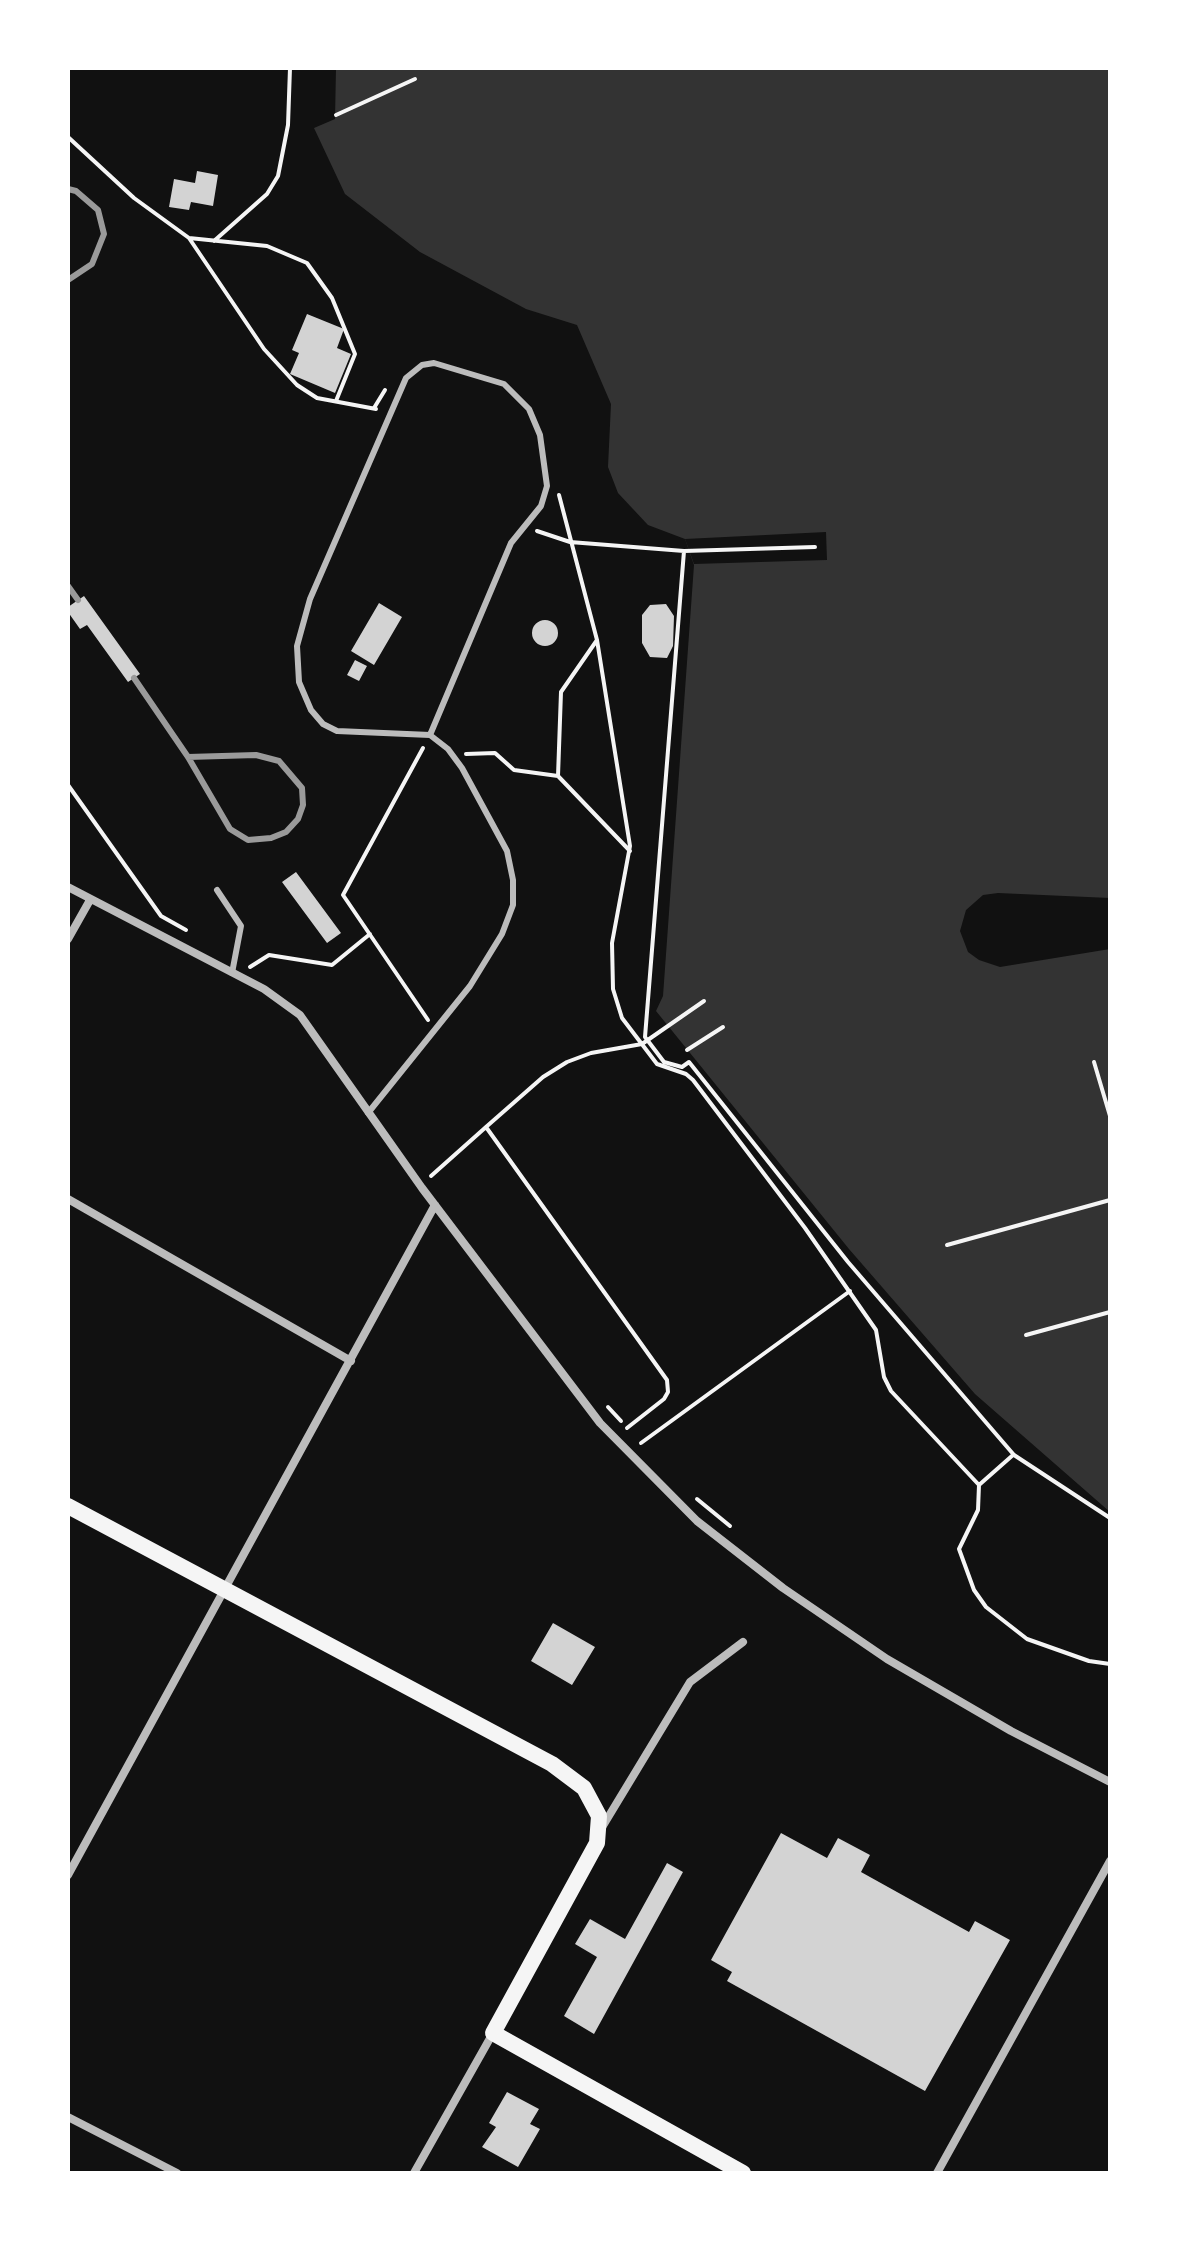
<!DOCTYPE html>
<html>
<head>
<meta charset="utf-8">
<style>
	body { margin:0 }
	#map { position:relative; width:1178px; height:2241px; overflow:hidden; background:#111; font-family:"Fira Sans",sans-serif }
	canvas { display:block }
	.frame { position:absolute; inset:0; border:70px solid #fff; pointer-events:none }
</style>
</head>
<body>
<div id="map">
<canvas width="1178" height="2241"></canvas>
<div class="frame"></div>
</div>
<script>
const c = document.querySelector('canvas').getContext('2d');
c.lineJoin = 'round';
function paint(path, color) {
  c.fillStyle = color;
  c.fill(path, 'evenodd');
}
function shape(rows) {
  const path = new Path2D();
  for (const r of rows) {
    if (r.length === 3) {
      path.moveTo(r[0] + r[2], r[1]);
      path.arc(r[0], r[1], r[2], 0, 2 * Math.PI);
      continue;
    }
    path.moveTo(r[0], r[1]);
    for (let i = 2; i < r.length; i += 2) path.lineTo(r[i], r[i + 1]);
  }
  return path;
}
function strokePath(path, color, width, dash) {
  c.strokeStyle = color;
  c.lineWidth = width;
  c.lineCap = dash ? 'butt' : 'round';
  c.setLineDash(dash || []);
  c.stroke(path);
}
paint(shape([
	[336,68,1110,68,1110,1512,975,1394,849,1249,656,1011,663,996,694,565,685,539,648,525,618,493,608,467,611,404,577,325,526,309,420,252,345,194,314,128,335,119]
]), '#333');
paint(shape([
	[826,532,827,560,694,564,685,539],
	[998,893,1110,898,1110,949,1000,967,979,960,968,952,960,931,966,910,983,895]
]), '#111');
paint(shape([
	[197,171,218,175,213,206,191,202,189,210,169,207,174,179,195,183],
	[307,314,344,329,337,348,351,354,335,393,290,374,299,353,292,350],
	[84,596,140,674,128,682,87,625,80,629,68,612,68,607],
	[379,603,402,617,374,665,351,651],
	[666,604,674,616,673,646,667,658,650,657,642,643,642,615,650,605],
	[545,633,13],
	[355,660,367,666,359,681,347,675],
	[296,872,341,933,327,943,282,882],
	[553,1623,595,1647,572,1685,531,1661],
	[781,1833,827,1858,838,1838,870,1855,861,1872,969,1932,975,1921,1010,1940,925,2091,727,1981,732,1972,711,1960],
	[667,1863,683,1872,594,2034,564,2016,597,1957,575,1944,590,1919,625,1939],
	[507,2092,539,2109,530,2124,540,2129,518,2167,482,2147,496,2127,489,2123]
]), '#d3d3d3');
strokePath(shape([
	[336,115,415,79],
	[68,137,134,198,189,238,264,349,297,385,317,398,376,409],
	[189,238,267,246,307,263,332,298,355,354,336,401],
	[214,241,267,194,278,176,288,125,290,68],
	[374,408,385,390],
	[559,495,597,640,630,846,612,943,613,989,622,1018,657,1064,686,1074,693,1080,805,1228,876,1330,884,1377,891,1391,979,1485,978,1510,959,1549,974,1590,986,1607,1027,1639,1089,1661,1110,1664],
	[537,531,570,542,684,551,815,547],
	[684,551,645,1037,664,1062,682,1067,689,1062,848,1262,1014,1455,1110,1518],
	[423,748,343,895,428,1020],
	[466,754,495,753,514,770,558,776,630,851],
	[558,776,561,692,597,640],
	[68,785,161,916,186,930],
	[250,967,269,955,332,965,370,934],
	[687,1050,723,1027],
	[1094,1062,1110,1116],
	[486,1127,543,1077,567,1062,591,1053,642,1044,704,1001],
	[431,1176,486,1127,667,1380,668,1392,664,1399,627,1428],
	[947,1245,1110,1200],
	[1026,1335,1110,1312],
	[608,1407,621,1421],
	[641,1443,850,1291],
	[979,1485,1013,1455],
	[697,1499,730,1526]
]), '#f5f5f5', 4);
strokePath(shape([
	[217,890,241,926,232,973],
	[368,1113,470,986,502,934,513,905,513,880,507,851,462,768,448,749,430,735,337,731,323,724,311,710,299,682,297,646,310,599,406,378,422,365,434,363,504,384,529,409,540,435,547,486,541,506,511,543,430,735]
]), '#bcbcbc', 6);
strokePath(shape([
	[68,887,264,989,300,1015,422,1188,600,1423,697,1521,783,1588,887,1659,1011,1731,1110,1782],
	[68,939,90,900],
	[68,1199,351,1361],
	[601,1829,690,1682,743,1642],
	[68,1875,435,1205],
	[68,2117,177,2173],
	[414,2173,493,2033],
	[937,2173,1110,1861]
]), '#bcbcbc', 8);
strokePath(shape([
	[68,1506,552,1764,584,1788,599,1816,597,1843,493,2033,743,2173]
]), '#f5f5f5', 16);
strokePath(shape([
	[68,189,76,191,98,210,104,234,92,264,68,280],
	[68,586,78,600],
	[134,678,188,757,230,829,248,840,271,838,286,832,298,819,303,805,302,788,279,761,256,755,188,757]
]), '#9a9a9a', 6);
</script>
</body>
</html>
